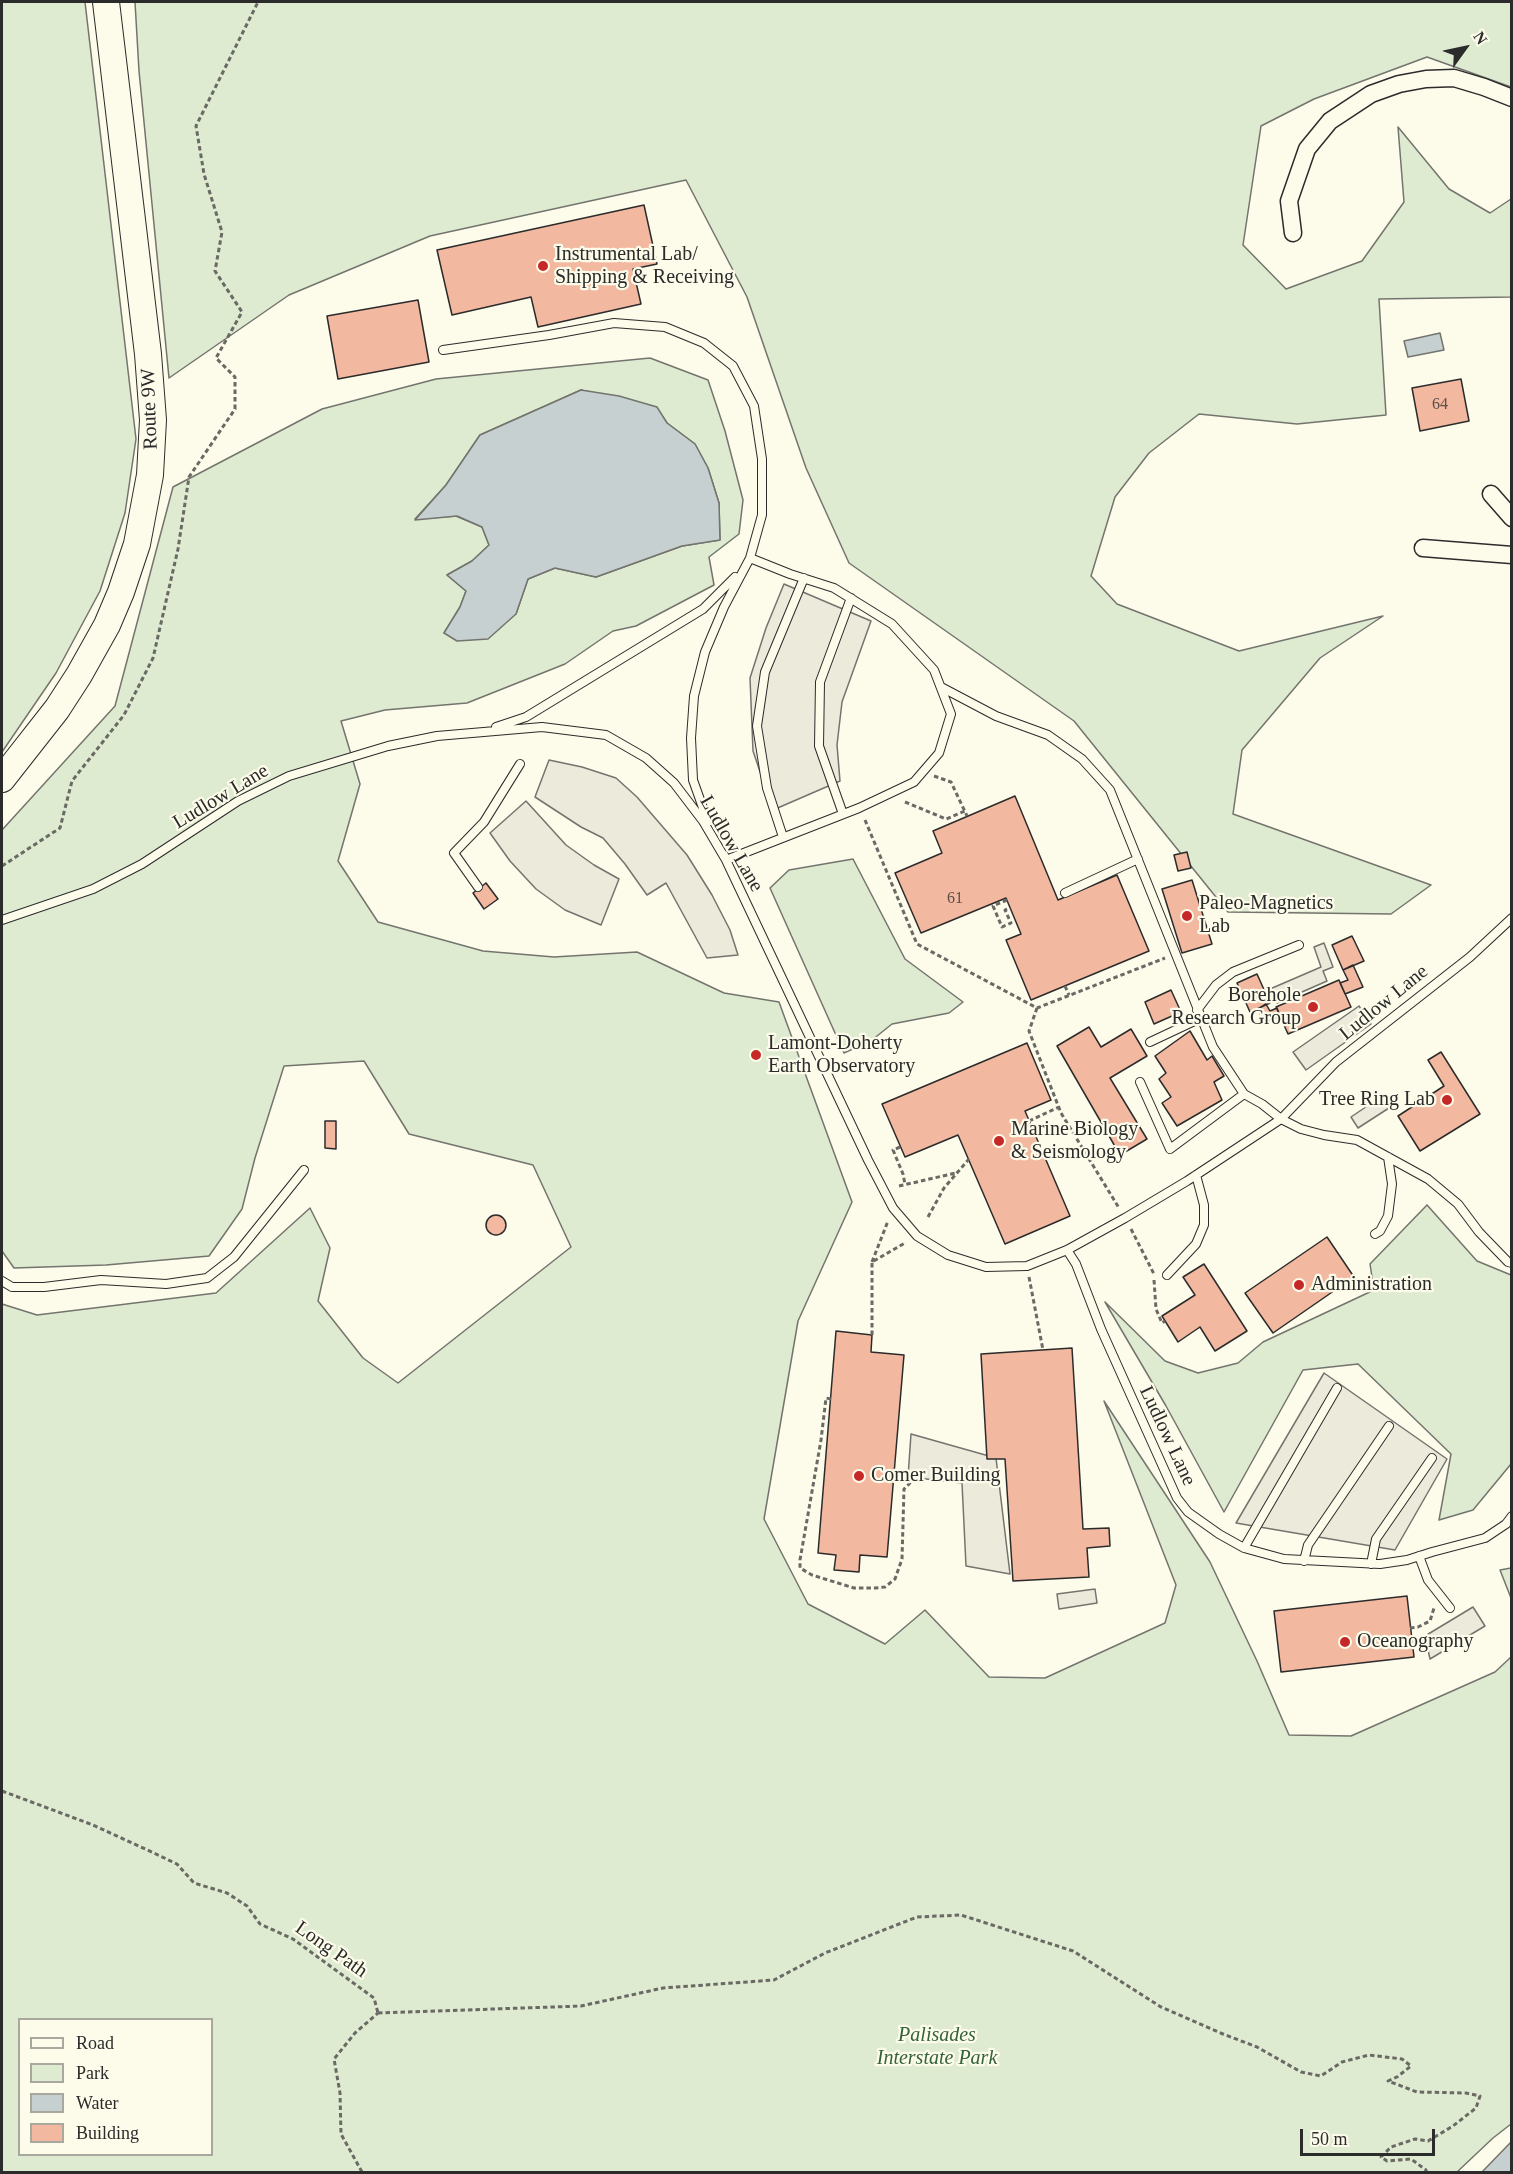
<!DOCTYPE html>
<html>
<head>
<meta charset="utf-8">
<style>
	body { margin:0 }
	#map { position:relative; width:1513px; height:2174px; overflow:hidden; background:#fdfbea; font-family:Georgia,serif }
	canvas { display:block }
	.frame { position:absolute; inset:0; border:3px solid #2b2b2b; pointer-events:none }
	.legend { position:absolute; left:18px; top:2018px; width:195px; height:138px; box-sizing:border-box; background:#fdfbea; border:2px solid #a9a89e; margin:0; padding:8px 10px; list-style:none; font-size:18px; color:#2b2b2b }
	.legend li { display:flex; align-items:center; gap:12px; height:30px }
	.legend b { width:30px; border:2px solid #a9a89e }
	.north { position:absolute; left:1435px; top:18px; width:60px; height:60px; -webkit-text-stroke:4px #fdfbea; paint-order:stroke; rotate:57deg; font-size:16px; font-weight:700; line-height:24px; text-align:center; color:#2b2b2b }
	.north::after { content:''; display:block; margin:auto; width:21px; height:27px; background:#2b2b2b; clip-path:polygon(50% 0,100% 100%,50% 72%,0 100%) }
	.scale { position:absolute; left:1300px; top:2129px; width:135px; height:27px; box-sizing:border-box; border:3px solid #2b2b2b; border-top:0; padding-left:8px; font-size:18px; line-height:21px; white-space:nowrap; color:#2b2b2b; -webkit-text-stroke:4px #fdfbea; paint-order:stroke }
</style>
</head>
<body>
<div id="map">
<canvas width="1513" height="2174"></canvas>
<div class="frame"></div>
<ul class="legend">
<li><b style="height:8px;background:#fdfbea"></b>Road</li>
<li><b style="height:16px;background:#deebd1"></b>Park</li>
<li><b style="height:16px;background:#c7d0d0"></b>Water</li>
<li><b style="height:16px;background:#f2b8a0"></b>Building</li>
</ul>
<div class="north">N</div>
<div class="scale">50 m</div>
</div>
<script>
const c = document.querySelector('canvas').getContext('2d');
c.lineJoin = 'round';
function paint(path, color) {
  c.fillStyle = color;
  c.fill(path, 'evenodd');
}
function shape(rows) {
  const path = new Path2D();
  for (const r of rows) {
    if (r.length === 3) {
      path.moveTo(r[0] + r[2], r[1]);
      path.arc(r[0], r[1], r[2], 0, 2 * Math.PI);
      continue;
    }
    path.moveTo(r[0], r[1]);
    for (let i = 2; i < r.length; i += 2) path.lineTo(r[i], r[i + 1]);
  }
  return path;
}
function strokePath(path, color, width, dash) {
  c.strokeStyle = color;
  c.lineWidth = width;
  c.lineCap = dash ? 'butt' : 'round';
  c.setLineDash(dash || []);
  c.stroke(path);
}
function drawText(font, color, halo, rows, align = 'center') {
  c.font = font + ' Georgia,serif';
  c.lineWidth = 4.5;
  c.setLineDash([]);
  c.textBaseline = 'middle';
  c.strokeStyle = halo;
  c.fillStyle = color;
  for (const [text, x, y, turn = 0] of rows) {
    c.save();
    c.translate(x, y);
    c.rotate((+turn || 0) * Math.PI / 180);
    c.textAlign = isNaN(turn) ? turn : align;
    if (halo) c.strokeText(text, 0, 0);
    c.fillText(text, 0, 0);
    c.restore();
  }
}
const green = shape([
	[2,2,85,2,136,439,125,513,100,591,56,673,2,752,2,2],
	[135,2,1511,2,1511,87,1427,57,1314,99,1261,126,1243,245,1286,289,1362,261,1404,202,1398,127,1449,189,1490,213,1511,199,1511,297,1379,299,1386,415,1297,424,1199,414,1149,453,1115,497,1091,576,1117,604,1239,651,1383,616,1320,658,1242,750,1233,814,1431,885,1391,914,1228,912,1074,721,849,563,806,468,747,297,686,180,430,236,289,295,169,378,139,71,135,2],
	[650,358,708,380,725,431,743,500,739,534,709,557,714,585,636,626,613,631,565,664,467,703,385,710,341,721,360,784,338,861,378,922,483,951,554,957,637,952,724,993,779,1002,852,1202,798,1321,764,1519,808,1604,885,1644,925,1610,989,1677,1045,1678,1165,1623,1176,1585,1104,1401,1210,1562,1257,1661,1289,1735,1351,1736,1495,1672,1511,1657,1511,2124,1493,2138,1457,2172,2,2172,2,1304,37,1315,216,1293,310,1208,330,1248,318,1301,363,1358,398,1383,571,1247,533,1165,409,1134,364,1061,284,1066,255,1158,242,1209,209,1256,106,1265,14,1268,2,1251,2,830,115,706,173,487,322,409,436,379,650,358],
	[581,390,656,407,667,423,695,444,708,468,719,503,720,540,682,546,596,577,555,568,528,579,516,614,444,633,460,607,466,591,447,575,472,561,489,545,482,527,456,516,415,519,446,485,480,435,581,390],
	[20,2020,212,2020,212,2154,20,2154,20,2020],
	[853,859,905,959,963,1002,949,1013,892,1024,872,1040,844,1053,770,888,789,870,853,859],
	[1427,1205,1477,1261,1511,1275,1511,1464,1473,1510,1439,1520,1451,1454,1358,1364,1303,1370,1224,1512,1166,1406,1105,1302,1165,1361,1198,1373,1238,1363,1263,1342,1374,1290,1370,1264,1427,1205],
	[1511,1568,1512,1568,1511,1598,1500,1570,1511,1568]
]);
paint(green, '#deebd1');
strokePath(green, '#74746e', 1.5);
const parking = shape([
	[784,584,871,621,842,702,837,745,840,781,773,810,753,751,750,678,766,628,784,584],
	[549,760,582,767,616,778,637,797,687,855,712,895,730,930,738,955,707,958,666,883,647,895,625,864,603,838,581,827,535,797,549,760],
	[526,801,566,845,594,865,619,879,601,925,565,910,536,889,510,861,490,833,526,801],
	[1324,943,1333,967,1323,971,1327,981,1277,1003,1270,989,1321,967,1314,947,1324,943],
	[1359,1006,1371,1024,1306,1070,1293,1052,1359,1006],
	[1382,1096,1389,1108,1358,1128,1351,1117,1382,1096],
	[1324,1373,1447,1459,1395,1550,1236,1523,1324,1373],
	[911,1434,996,1458,1010,1574,966,1566,962,1483,908,1477,911,1434],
	[1095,1589,1097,1603,1059,1609,1057,1594,1095,1589],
	[1473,1607,1485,1626,1430,1659,1425,1636,1473,1607]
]);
paint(parking, '#eceadb');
strokePath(parking, '#74746e', 1.5);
const water = shape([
	[1440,333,1444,350,1408,357,1404,341,1440,333],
	[581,390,619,396,657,407,667,423,695,444,708,468,719,503,720,540,682,546,596,577,555,568,528,579,516,614,488,639,457,641,444,633,460,607,466,591,447,575,472,561,489,545,482,527,457,516,415,520,446,485,480,435,581,390],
	[1511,2142,1511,2172,1482,2172,1511,2142]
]);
paint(water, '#c7d0d0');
strokePath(water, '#74746e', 1.5);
const building = shape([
	[644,205,657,264,633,269,641,304,538,327,531,297,452,315,437,250,644,205],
	[418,300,429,362,338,379,327,316,418,300],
	[1461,379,1469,421,1420,431,1412,388,1461,379],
	[1015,796,1058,900,1117,875,1149,951,1031,1000,1006,940,1021,934,1006,898,921,933,895,873,942,853,933,831,1015,796],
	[1187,852,1191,868,1178,871,1174,855,1187,852],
	[1192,880,1212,944,1182,953,1162,889,1192,880],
	[486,883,498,899,484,909,473,893,486,883],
	[1352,936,1364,961,1343,970,1332,945,1352,936],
	[1353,965,1363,987,1345,994,1340,983,1348,980,1343,970,1353,965],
	[1257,974,1270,1003,1250,1012,1237,983,1257,974],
	[1339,980,1351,1007,1288,1034,1276,1007,1339,980],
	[1171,990,1181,1012,1154,1024,1145,1002,1171,990],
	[1266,1004,1270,1011,1277,1008,1280,1016,1264,1023,1258,1009,1266,1004],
	[1089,1027,1101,1047,1131,1029,1147,1056,1110,1078,1147,1139,1120,1155,1057,1046,1089,1027],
	[1190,1031,1207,1060,1212,1056,1224,1076,1214,1082,1222,1100,1177,1126,1162,1103,1171,1097,1159,1079,1166,1073,1155,1056,1190,1031],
	[1027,1043,1051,1100,1025,1111,1070,1216,1005,1244,958,1135,905,1157,882,1104,1027,1043],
	[1441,1052,1480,1114,1420,1151,1398,1116,1444,1086,1428,1060,1441,1052],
	[325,1121,336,1121,336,1149,325,1148,325,1121],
	[496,1225,10],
	[1327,1237,1354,1277,1273,1333,1245,1293,1327,1237],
	[1204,1264,1247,1331,1215,1351,1200,1327,1178,1342,1162,1316,1195,1295,1183,1277,1204,1264],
	[836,1331,872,1335,871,1352,904,1355,887,1557,860,1555,859,1572,834,1570,836,1555,818,1553,836,1331],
	[1072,1348,1083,1529,1109,1528,1110,1546,1087,1548,1089,1577,1013,1581,1005,1459,987,1459,981,1354,1072,1348],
	[1407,1596,1414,1657,1281,1672,1274,1611,1407,1596]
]);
paint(building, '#f2b8a0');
strokePath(building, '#2b2b2b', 1.5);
const service = shape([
	[443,350,549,335,614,323,665,327,704,343,733,366,754,406,762,459,762,515,750,558,724,607,705,652,694,696,691,738,693,780,708,822],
	[496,727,526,717,703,609,735,577],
	[843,814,819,746,820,682,851,598],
	[783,837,767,788,757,726,765,672,804,578],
	[724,855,726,860,859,808,914,782,939,753,951,714,934,670,892,624,834,588,790,574,750,558],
	[478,887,454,853,484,822,520,764],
	[1065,893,1138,859],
	[1512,918,1470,957,1336,1062,1281,1119,1301,1129,1324,1135,1357,1140,1428,1179,1458,1204,1479,1232,1508,1262,1512,1263],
	[2,920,93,889,142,864,238,801,289,776,388,746,437,736,542,727,606,735,646,758,674,783,703,821,726,860,868,1160,893,1208,917,1236,948,1255,986,1267,1027,1266,1067,1250,1125,1218,1187,1181,1281,1119,1262,1104,1244,1094,1213,1047,1110,790,1082,759,1048,735,996,716,941,687],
	[1197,1010,1216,985,1233,972,1299,945],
	[1150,1042,1201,1018],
	[1140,1082,1170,1149,1244,1094],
	[1375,1234,1380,1231,1388,1216,1392,1184,1388,1157],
	[1067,1250,1076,1264,1101,1329,1177,1498,1188,1512,1219,1534,1244,1548,1284,1559,1380,1564,1407,1560,1432,1552,1485,1538,1506,1524,1512,1516],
	[1167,1275,1196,1244,1204,1225,1204,1205,1196,1175],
	[2,1281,12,1287,44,1287,101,1280,166,1284,207,1278,234,1257,304,1170],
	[1244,1548,1337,1388],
	[1419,1556,1428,1580,1450,1608],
	[1304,1561,1308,1545,1389,1426],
	[1371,1564,1376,1539,1432,1458]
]);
const minor = shape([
	[1293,233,1289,201,1307,149,1330,121,1371,94,1399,84,1426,79,1454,78,1484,87,1512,98],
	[1491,494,1512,518],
	[1423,548,1512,555]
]);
const primary = shape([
	[2,779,57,709,79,675,107,625,121,592,137,544,150,475,153,420,148,354,106,2]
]);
strokePath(service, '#2b2b2b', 10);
strokePath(minor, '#2b2b2b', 19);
strokePath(primary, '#2b2b2b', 28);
strokePath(shape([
	[934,776,951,782,967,816],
	[905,802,946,819,965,811],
	[865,820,917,944,1037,1008,1165,958],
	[2,866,60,828,72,781,124,715,153,658,178,549,189,477,235,409,235,377,216,358,242,312,215,271,222,232,204,174,196,126,258,2],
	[1007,900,993,906,1002,927,1011,923,1005,910,1010,908],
	[1065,986,1069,995],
	[1037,1008,1029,1031,1061,1113,1119,1208],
	[1029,1121,1059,1107],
	[900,1147,893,1150,903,1174,905,1184],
	[899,1186,956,1173],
	[928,1217,944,1188,969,1159],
	[1131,1229,1154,1274],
	[872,1262,888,1221],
	[1029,1277,1043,1350],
	[1154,1280,1156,1309,1162,1323,1165,1321],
	[872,1335,872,1262,905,1243],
	[831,1399,826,1398,821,1440,800,1560,800,1568,812,1575,854,1588,875,1588,885,1587,895,1579,902,1559,904,1489,910,1483,916,1480],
	[1410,1628,1418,1627,1430,1621,1434,1608],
	[2,1791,93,1825,156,1854,177,1864,194,1883,227,1893,247,1906,260,1924,293,1939,374,1998,378,2013],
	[378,2013,581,2006,663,1988,774,1980,825,1953,917,1917,961,1915,1073,1951,1161,2007,1223,2034,1257,2047,1301,2072,1321,2076,1342,2062,1369,2055,1402,2059,1411,2066,1397,2077,1388,2081,1417,2092,1466,2093,1480,2096,1476,2108,1453,2126,1428,2141,1415,2139,1391,2147,1381,2157,1387,2161,1411,2159,1426,2170,1426,2172],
	[362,2172,341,2134,340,2093,334,2059,355,2033,378,2013]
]), '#6a6964', 3, [4.5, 3]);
strokePath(service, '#fdfbea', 8);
strokePath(minor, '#fdfbea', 16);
strokePath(primary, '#fdfbea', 26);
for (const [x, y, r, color] of [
	[543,266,6,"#c62828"],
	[1187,916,6,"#c62828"],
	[1313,1007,6,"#c62828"],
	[756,1055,6,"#c62828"],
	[1447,1100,6,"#c62828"],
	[999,1141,6,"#c62828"],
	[1299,1285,6,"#c62828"],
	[859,1476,6,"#c62828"],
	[1345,1642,6,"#c62828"]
]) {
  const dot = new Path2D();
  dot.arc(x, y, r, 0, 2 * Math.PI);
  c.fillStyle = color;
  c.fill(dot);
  strokePath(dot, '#fdfbea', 2);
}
drawText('16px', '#5d4e48', null, [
	["64",1440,405],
	["61",955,899]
]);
drawText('20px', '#2b2b2b', '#fdfbea', [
	["Instrumental Lab/",555,255],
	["Shipping & Receiving",555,278],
	["Paleo-Magnetics",1199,904],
	["Lab",1199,927],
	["Borehole",1301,996,"right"],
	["Research Group",1301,1019,"right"],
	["Lamont-Doherty",768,1044],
	["Earth Observatory",768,1067],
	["Tree Ring Lab",1435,1100,"right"],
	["Marine Biology",1011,1130],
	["& Seismology",1011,1153],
	["Administration",1311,1285],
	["Comer Building",871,1476],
	["Oceanography",1357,1642]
], 'left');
drawText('20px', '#2b2b2b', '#fdfbea', [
	["Route 9W",150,409,-92],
	["Ludlow Lane",221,797,-31],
	["Ludlow Lane",731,844,60],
	["Ludlow Lane",1384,1003,-39],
	["Ludlow Lane",1167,1436,65],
	["Long Path",331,1950,35]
]);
drawText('italic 20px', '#34623c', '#fdfbea', [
	["Palisades",937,2036],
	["Interstate Park",937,2059]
]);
</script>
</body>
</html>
